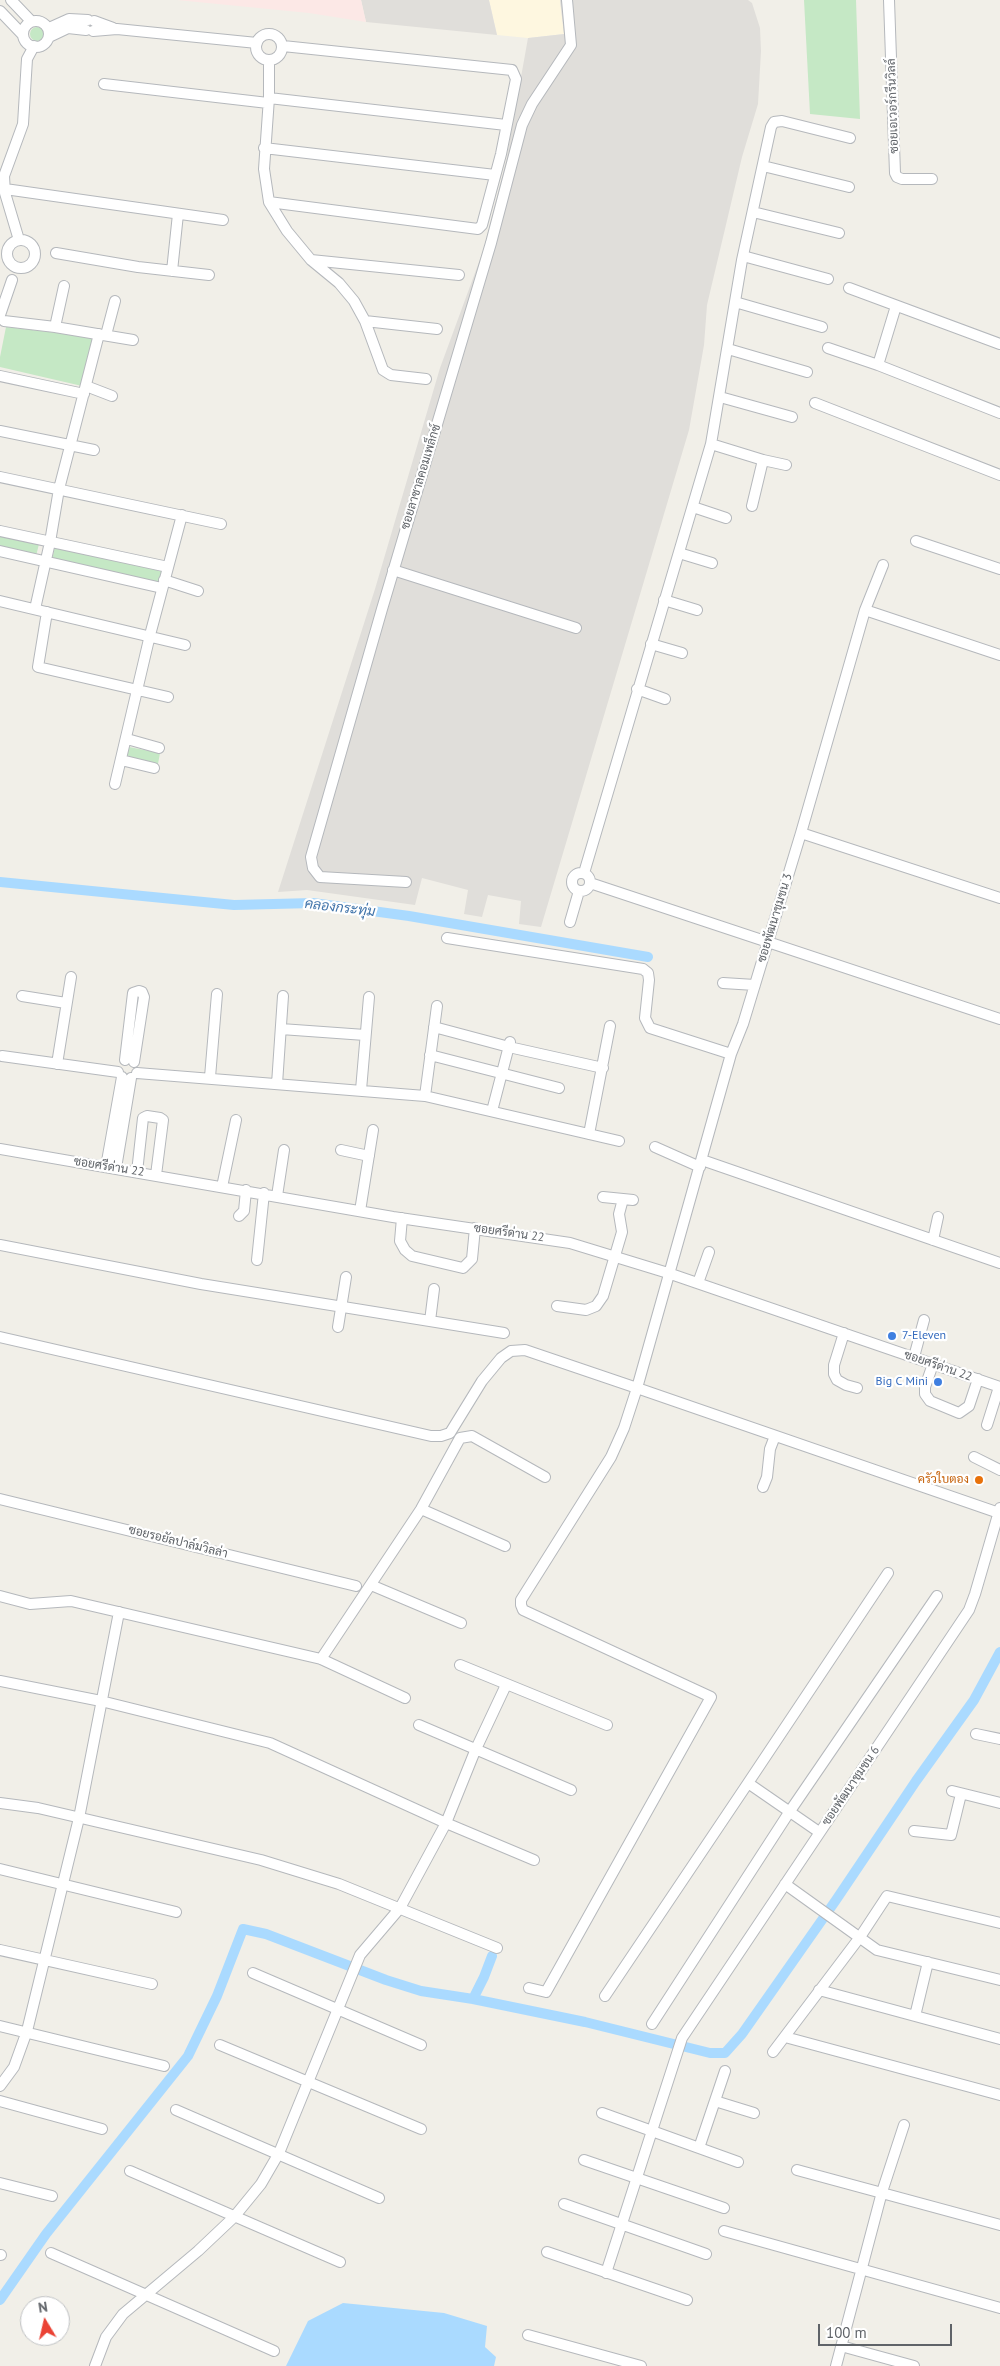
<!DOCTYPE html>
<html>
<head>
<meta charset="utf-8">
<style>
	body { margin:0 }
	#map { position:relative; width:1000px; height:2366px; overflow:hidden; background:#f1efe8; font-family:"PT Sans",sans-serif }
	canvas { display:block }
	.north { position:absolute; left:20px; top:2296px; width:50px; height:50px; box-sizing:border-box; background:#fff; border:1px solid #bfc1c3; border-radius:50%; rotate:351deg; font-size:14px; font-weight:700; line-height:20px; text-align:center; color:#5f6368 }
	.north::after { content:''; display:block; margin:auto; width:18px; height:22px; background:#ea4335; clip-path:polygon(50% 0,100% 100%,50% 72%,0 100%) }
	.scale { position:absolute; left:818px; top:2324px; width:134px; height:22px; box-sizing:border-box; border:2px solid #5f6368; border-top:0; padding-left:6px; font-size:15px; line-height:18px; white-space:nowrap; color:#5f6368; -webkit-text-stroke:4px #fff; paint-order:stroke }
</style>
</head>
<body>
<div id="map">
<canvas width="1000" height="2366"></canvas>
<div class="north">N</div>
<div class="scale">100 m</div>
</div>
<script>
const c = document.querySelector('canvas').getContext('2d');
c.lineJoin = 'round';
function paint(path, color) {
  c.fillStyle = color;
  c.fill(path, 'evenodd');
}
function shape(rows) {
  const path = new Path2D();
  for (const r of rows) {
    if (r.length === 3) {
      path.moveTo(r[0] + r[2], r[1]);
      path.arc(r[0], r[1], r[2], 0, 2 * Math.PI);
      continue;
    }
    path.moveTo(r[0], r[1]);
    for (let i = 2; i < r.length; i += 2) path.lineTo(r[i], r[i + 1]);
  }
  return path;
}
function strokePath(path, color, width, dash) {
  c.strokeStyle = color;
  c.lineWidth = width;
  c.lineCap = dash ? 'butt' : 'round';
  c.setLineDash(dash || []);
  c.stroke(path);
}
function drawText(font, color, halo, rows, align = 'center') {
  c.font = font + ' "PT Sans",Sarabun,sans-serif';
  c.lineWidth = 4.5;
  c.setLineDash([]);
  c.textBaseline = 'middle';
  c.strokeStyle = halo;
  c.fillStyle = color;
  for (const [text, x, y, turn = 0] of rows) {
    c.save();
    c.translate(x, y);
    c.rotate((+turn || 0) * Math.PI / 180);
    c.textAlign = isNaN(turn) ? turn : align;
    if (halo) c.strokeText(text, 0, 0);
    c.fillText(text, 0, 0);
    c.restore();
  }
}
paint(shape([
	[489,0,560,0,564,34,528,38,497,35]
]), '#fef7e0');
paint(shape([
	[361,0,489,0,497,35,366,22],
	[560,0,748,0,752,3,760,28,761,51,758,104,742,157,707,305,704,345,689,430,541,927,519,924,521,901,488,895,482,917,464,914,468,890,422,878,415,905,307,890,278,892,375,589,440,368,483,251,506,161,528,38,564,34]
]), '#e0deda');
paint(shape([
	[177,0,361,0,366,22,309,13]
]), '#fce8e6');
paint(shape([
	[804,0,856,0,860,119,810,114],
	[37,34,7],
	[6,327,93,337,82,386,0,367,0,357],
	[0,535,39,544,36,556,0,547],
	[55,546,163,569,160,583,52,560],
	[129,747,160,753,158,764,126,757]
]), '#c5e8c5');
paint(shape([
	[343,2303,444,2313,487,2326,485,2347,496,2357,494,2366,286,2366,308,2321]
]), '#aadaff');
strokePath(shape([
	[0,882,234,905,313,903,409,916,648,957],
	[473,1999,585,2022,710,2053,725,2053,742,2034,836,1900,916,1781,974,1700,1000,1652],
	[0,2300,46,2234,188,2056,217,1996,243,1929,266,1934,386,1980,421,1991,473,1999,484,1977,492,1956]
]), '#aadaff', 10);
const minor = shape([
	[11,0,31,21],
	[889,0,895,173,897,177,902,179,932,179],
	[0,11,23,35],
	[36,34,13],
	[94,21,113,28],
	[49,28,69,19,88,20],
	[93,31,117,29,257,43],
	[269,47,13],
	[49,37,68,28,86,30],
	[269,60,269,98,264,169,269,202,287,231,311,260,339,283,354,301,365,321,383,370,391,375,426,379],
	[104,84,268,103],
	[269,98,506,125],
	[264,148,495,175],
	[763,166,849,187],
	[5,189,223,220],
	[269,202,478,229,482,225,501,154,516,79,512,70,283,46],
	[753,212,839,233],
	[21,254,14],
	[19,240,5,193,4,176,23,124,27,59,34,46],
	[56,253,138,267,209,275],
	[743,256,828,279],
	[311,260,459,275],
	[172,271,178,214],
	[849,288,1000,344],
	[735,302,822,327],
	[0,315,12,280],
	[4,321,55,327,133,340],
	[365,321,437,329],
	[55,327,64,286],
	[106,335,115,301],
	[828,348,878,365,1000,413],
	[728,349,807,372],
	[878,365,896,306],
	[0,376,84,394],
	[86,386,112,396],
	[720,397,792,417],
	[815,403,1000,475],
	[0,431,94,450],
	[711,444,763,460,752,506],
	[763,460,786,465],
	[0,477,221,524],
	[693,507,726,518],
	[0,531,168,567],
	[916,541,1000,569],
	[0,551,162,588],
	[679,553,712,563],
	[393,570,576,628],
	[164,580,198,591],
	[664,600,697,610],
	[0,601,185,645],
	[35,609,50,542,59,489,99,334],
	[865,610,1000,655],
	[47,612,38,667,168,697],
	[651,644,682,653],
	[637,689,665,699],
	[127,739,159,748],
	[121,760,154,768],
	[115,784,150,635,182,515],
	[801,833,1000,898],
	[581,882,9],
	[584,873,711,444,742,260,771,127,774,122,782,121,850,138],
	[406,882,320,877,313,868,311,857,382,609,491,243,522,125,532,104,571,45,567,0],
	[590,883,1000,1019],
	[570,922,579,891],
	[447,938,643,969,648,973,649,980,645,1018,650,1028,731,1054],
	[723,983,755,985],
	[22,996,66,1003],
	[434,1027,509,1047,603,1068],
	[281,1029,365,1035],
	[430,1055,559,1088],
	[2,1056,118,1072],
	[125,1060,133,993,139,991,142,992,144,997,134,1062],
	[57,1064,71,977],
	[137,1073,425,1096,619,1141],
	[210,1077,217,994],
	[277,1084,283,996],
	[361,1090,369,997],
	[425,1096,437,1006],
	[492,1111,510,1042],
	[589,1134,610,1026],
	[655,1147,700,1167],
	[0,1149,393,1217,570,1243,668,1273,1000,1387],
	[341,1150,369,1156],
	[702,1160,1000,1263],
	[106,1167,122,1077],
	[116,1168,131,1078],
	[137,1172,143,1118,147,1116,160,1118,163,1120,156,1175],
	[222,1187,236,1120],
	[277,1196,284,1150],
	[603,1197,633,1200],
	[360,1211,373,1130],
	[239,1216,244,1211,246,1190],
	[402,1218,400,1241,405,1250,412,1256,463,1268,472,1259,475,1228],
	[933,1240,938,1217],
	[0,1245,201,1284,504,1333],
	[257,1260,264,1193],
	[698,1283,709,1252],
	[557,1306,586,1310,596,1306,603,1296,622,1232,619,1214,623,1199],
	[430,1321,434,1289],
	[338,1327,346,1277],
	[844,1333,834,1365,834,1374,837,1380,846,1385,857,1388],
	[0,1337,431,1436,441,1436,450,1433,482,1381,501,1358,511,1351,525,1350,637,1388,731,1054,743,1024,801,833,865,610,883,565],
	[914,1357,924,1320],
	[933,1364,925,1387,925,1394,930,1401,959,1413,969,1406,978,1379],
	[987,1425,999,1387],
	[974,1457,1000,1470],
	[763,1487,767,1477,770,1449,775,1436],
	[0,1499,356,1586],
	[421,1509,505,1546],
	[371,1585,461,1623],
	[0,1596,30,1604,71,1601,321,1659,405,1698],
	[321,1659,421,1509,460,1438,472,1436,545,1477],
	[460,1665,607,1725],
	[0,1681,101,1701,270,1743,446,1823,534,1860],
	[419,1725,571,1790],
	[976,1734,1000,1739],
	[748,1783,888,1573],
	[952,1791,1000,1803],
	[0,1803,38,1808,261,1860,339,1884,497,1948],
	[914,1831,951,1835,961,1794],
	[0,1869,176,1912],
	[785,1884,877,1950,1000,1980],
	[0,1950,152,1984],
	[253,1973,421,2045],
	[529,1988,546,1992,711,1697,523,1610,521,1605,521,1600,611,1457,624,1428,637,1388,999,1513],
	[819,1990,1000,2039],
	[605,1996,748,1783,819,1832],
	[915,2016,928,1962],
	[652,2024,790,1811,937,1596],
	[0,2026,164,2066],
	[785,2037,1000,2095],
	[220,2045,421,2129],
	[773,2052,860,1937,887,1896,1000,1923],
	[0,2086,14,2067,27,2031,79,1818,119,1612],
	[0,2101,102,2129],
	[715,2101,754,2113],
	[176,2110,379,2198],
	[602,2113,738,2162],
	[699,2148,725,2071],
	[584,2160,724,2208],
	[797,2170,1000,2225],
	[130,2171,340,2262],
	[0,2183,52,2196],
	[564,2204,706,2254],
	[724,2231,1000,2308],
	[547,2252,687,2300],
	[51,2253,274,2351],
	[0,2255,1,2255],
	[606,2273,682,2038,969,1610,975,1594,1000,1508],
	[528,2335,641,2366],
	[841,2346,914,2366],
	[95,2366,106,2337,123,2314,198,2251,234,2217,261,2184,279,2153,360,1955,400,1908,446,1823,475,1751,506,1685],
	[836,2366,882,2192,904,2125]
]);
strokePath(minor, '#b5b8bc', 12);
strokePath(minor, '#fff', 10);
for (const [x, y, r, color] of [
	[892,1336,5,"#3f7fe0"],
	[938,1382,5,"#3f7fe0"],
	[979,1480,5,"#e8710a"]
]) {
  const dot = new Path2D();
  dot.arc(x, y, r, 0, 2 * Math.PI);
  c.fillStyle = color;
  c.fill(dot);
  strokePath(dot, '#fff', 2);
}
drawText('12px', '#5f6368', '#fff', [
	["ซอยเอเวอร์กรีนวิลล์",893,106,-92],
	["ซอยลาซาลคอมเพล็กซ์",421,477,-73],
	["ซอยพัฒนาชุมชน 3",775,918,-73],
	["ซอยศรีด่าน 22",109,1167,9],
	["ซอยศรีด่าน 22",509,1233,8],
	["ซอยศรีด่าน 22",938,1366,19],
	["ซอยรอยัลปาล์มวิลล่า",178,1542,14],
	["ซอยพัฒนาชุมชน 6",851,1786,-56]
]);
drawText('12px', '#366cbe', '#fff', [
	["7-Eleven",902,1336],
	["Big C Mini",928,1382,"right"]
], 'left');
drawText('12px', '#c56008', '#fff', [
	["ครัวใบตอง",969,1480]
], 'right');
drawText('italic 14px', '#4174aa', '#fff', [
	["คลองกระทุ่ม",340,908,7]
]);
</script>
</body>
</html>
